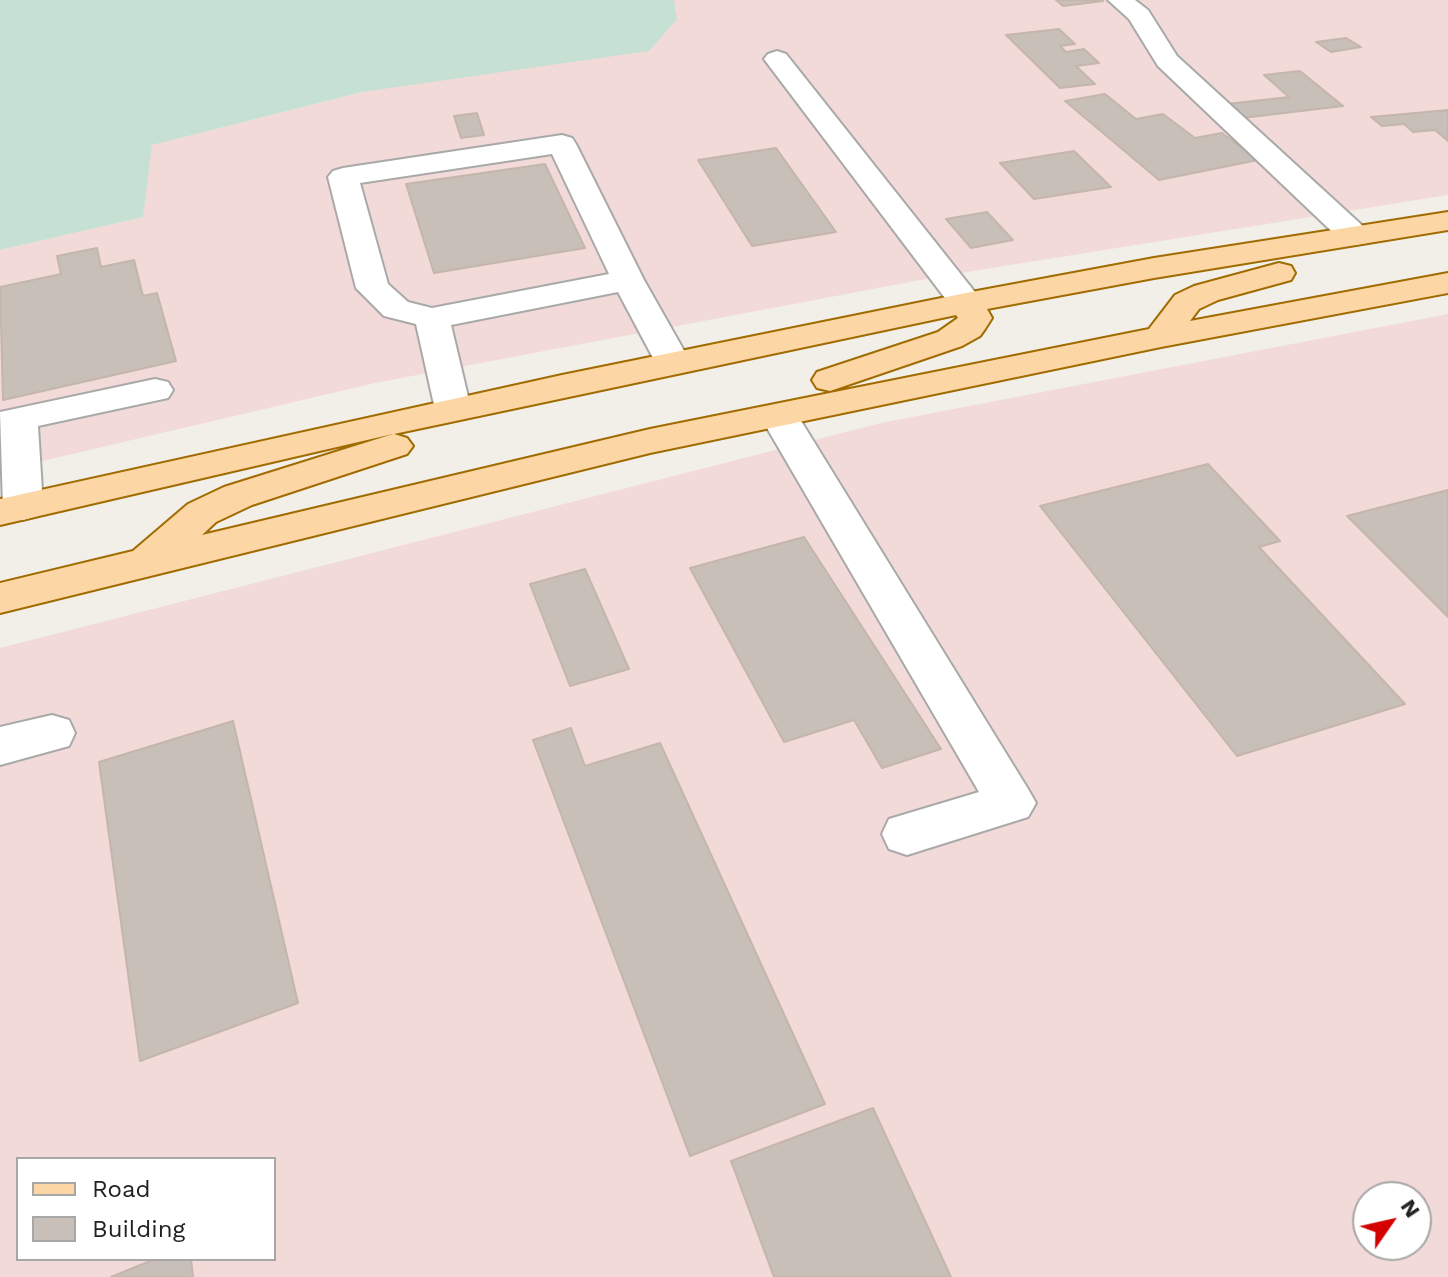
<!DOCTYPE html>
<html>
<head>
<meta charset="utf-8">
<style>
	body { margin:0 }
	#map { position:relative; width:1448px; height:1277px; overflow:hidden; background:#f2efe9; font-family:"Work Sans",sans-serif }
	canvas { display:block }
	.legend { position:absolute; left:16px; top:1157px; width:260px; height:104px; box-sizing:border-box; background:#fff; border:2px solid #a7a7a7; margin:0; padding:10px 14px; list-style:none; font-size:24px; color:#222 }
	.legend li { display:flex; align-items:center; gap:16px; height:40px }
	.legend b { width:40px; border:2px solid #a7a7a7 }
	.north { position:absolute; left:1352px; top:1181px; width:80px; height:80px; box-sizing:border-box; background:#fff; border:2px solid #a7a7a7; border-radius:50%; rotate:56deg; font-size:22px; font-weight:700; line-height:32px; text-align:center; color:#222 }
	.north::after { content:''; display:block; margin:auto; width:28px; height:36px; background:#d40000; clip-path:polygon(50% 0,100% 100%,50% 72%,0 100%) }
</style>
</head>
<body>
<div id="map">
<canvas width="1448" height="1277"></canvas>
<ul class="legend">
<li><b style="height:10px;background:#fcd6a4"></b>Road</li>
<li><b style="height:22px;background:#c7bfb8"></b>Building</li>
</ul>
<div class="north">N</div>
</div>
<script>
const c = document.querySelector('canvas').getContext('2d');
c.lineJoin = 'round';
function paint(path, color) {
  c.fillStyle = color;
  c.fill(path, 'evenodd');
}
function shape(rows) {
  const path = new Path2D();
  for (const r of rows) {
    path.moveTo(r[0], r[1]);
    for (let i = 2; i < r.length; i += 2) path.lineTo(r[i], r[i + 1]);
  }
  return path;
}
function strokePath(path, color, width, dash) {
  c.strokeStyle = color;
  c.lineWidth = width;
  c.lineCap = dash ? 'butt' : 'round';
  c.setLineDash(dash || []);
  c.stroke(path);
}
paint(shape([
	[674,0,1448,0,1448,195,942,276,375,383,0,471,0,250,142,217,151,145,362,92,677,19],
	[1448,314,1448,1277,0,1277,0,648,881,423],
	[18,1159,274,1159,274,1259,18,1259],
	[1368,1197,1416,1197,1416,1245,1368,1245]
]), '#f2dad9');
paint(shape([
	[0,0,674,0,677,19,649,51,362,92,152,145,143,217,0,250]
]), '#c6e0d4');
const building = shape([
	[1056,0,1101,0,1103,1,1063,6,1056,0],
	[1059,29,1075,44,1060,46,1066,52,1084,49,1099,63,1076,66,1095,84,1060,88,1006,35,1059,29],
	[1346,38,1361,47,1331,52,1316,42,1346,38],
	[1300,71,1343,106,1242,118,1227,104,1289,97,1264,75,1300,71],
	[1105,94,1136,119,1163,114,1195,138,1222,133,1258,160,1159,180,1065,101,1105,94],
	[1448,110,1448,141,1435,130,1413,132,1404,124,1382,126,1371,117,1448,110],
	[477,113,484,135,461,138,454,116,477,113],
	[776,148,836,232,752,246,698,160,776,148],
	[1074,151,1111,187,1034,199,1000,163,1074,151],
	[545,164,585,248,434,273,406,184,545,164],
	[987,212,1013,240,971,248,946,219,987,212],
	[97,248,101,267,134,260,143,296,157,293,176,361,3,400,0,287,61,274,57,256,97,248],
	[1208,464,1280,541,1259,547,1405,704,1237,756,1040,506,1208,464],
	[1448,490,1448,617,1347,516,1448,490],
	[804,537,941,749,882,768,854,720,784,742,690,568,804,537],
	[585,569,629,669,570,686,530,584,585,569],
	[233,721,298,1003,140,1061,99,762,233,721],
	[571,728,585,766,660,743,825,1104,690,1156,533,740,571,728],
	[873,1108,951,1277,774,1277,731,1161,873,1108],
	[155,1259,191,1259,193,1277,111,1277,155,1259]
]);
paint(building, '#c7bfb8');
strokePath(building, '#c4b6ab', 2);
const minor = shape([
	[1108,0,1135,0,1148,10,1177,56,1366,229,1371,236,1366,243,1355,245,1344,243,1158,66,1129,19,1108,0],
	[777,51,786,54,978,296,983,303,978,310,966,313,954,310,764,59,768,54,777,51],
	[562,135,572,138,576,144,644,280,691,363,686,371,673,374,660,371,618,292,451,325,471,409,466,417,453,420,440,417,435,409,416,324,384,316,356,288,328,177,333,171,343,168,562,135],
	[552,154,609,274,432,308,408,302,388,284,360,183,552,154],
	[155,379,168,382,173,390,168,398,38,426,43,507,37,516,23,520,9,516,3,507,0,412,155,379],
	[779,405,792,408,798,416,1028,789,1036,803,1028,817,907,855,889,849,882,834,889,819,979,792,760,416,766,408,779,405],
	[52,715,69,720,75,733,69,746,0,765,0,727,52,715]
]);
const major = shape([
	[1448,212,1448,230,1154,278,987,309,992,318,985,329,980,336,962,346,830,391,817,388,812,380,817,372,938,332,958,318,956,315,394,434,407,438,413,446,407,454,252,505,216,522,202,535,650,429,1149,329,1175,295,1194,286,1279,263,1291,266,1295,273,1291,280,1218,300,1199,309,1190,321,1448,273,1448,293,1161,347,650,453,0,613,0,583,133,551,188,504,224,487,393,434,0,525,0,499,562,375,966,293,1154,258,1448,212]
]);
strokePath(minor, '#a9a9a9', 4);
strokePath(major, '#a06b00', 4);
paint(minor, '#fff');
paint(major, '#fcd6a4');
</script>
</body>
</html>
